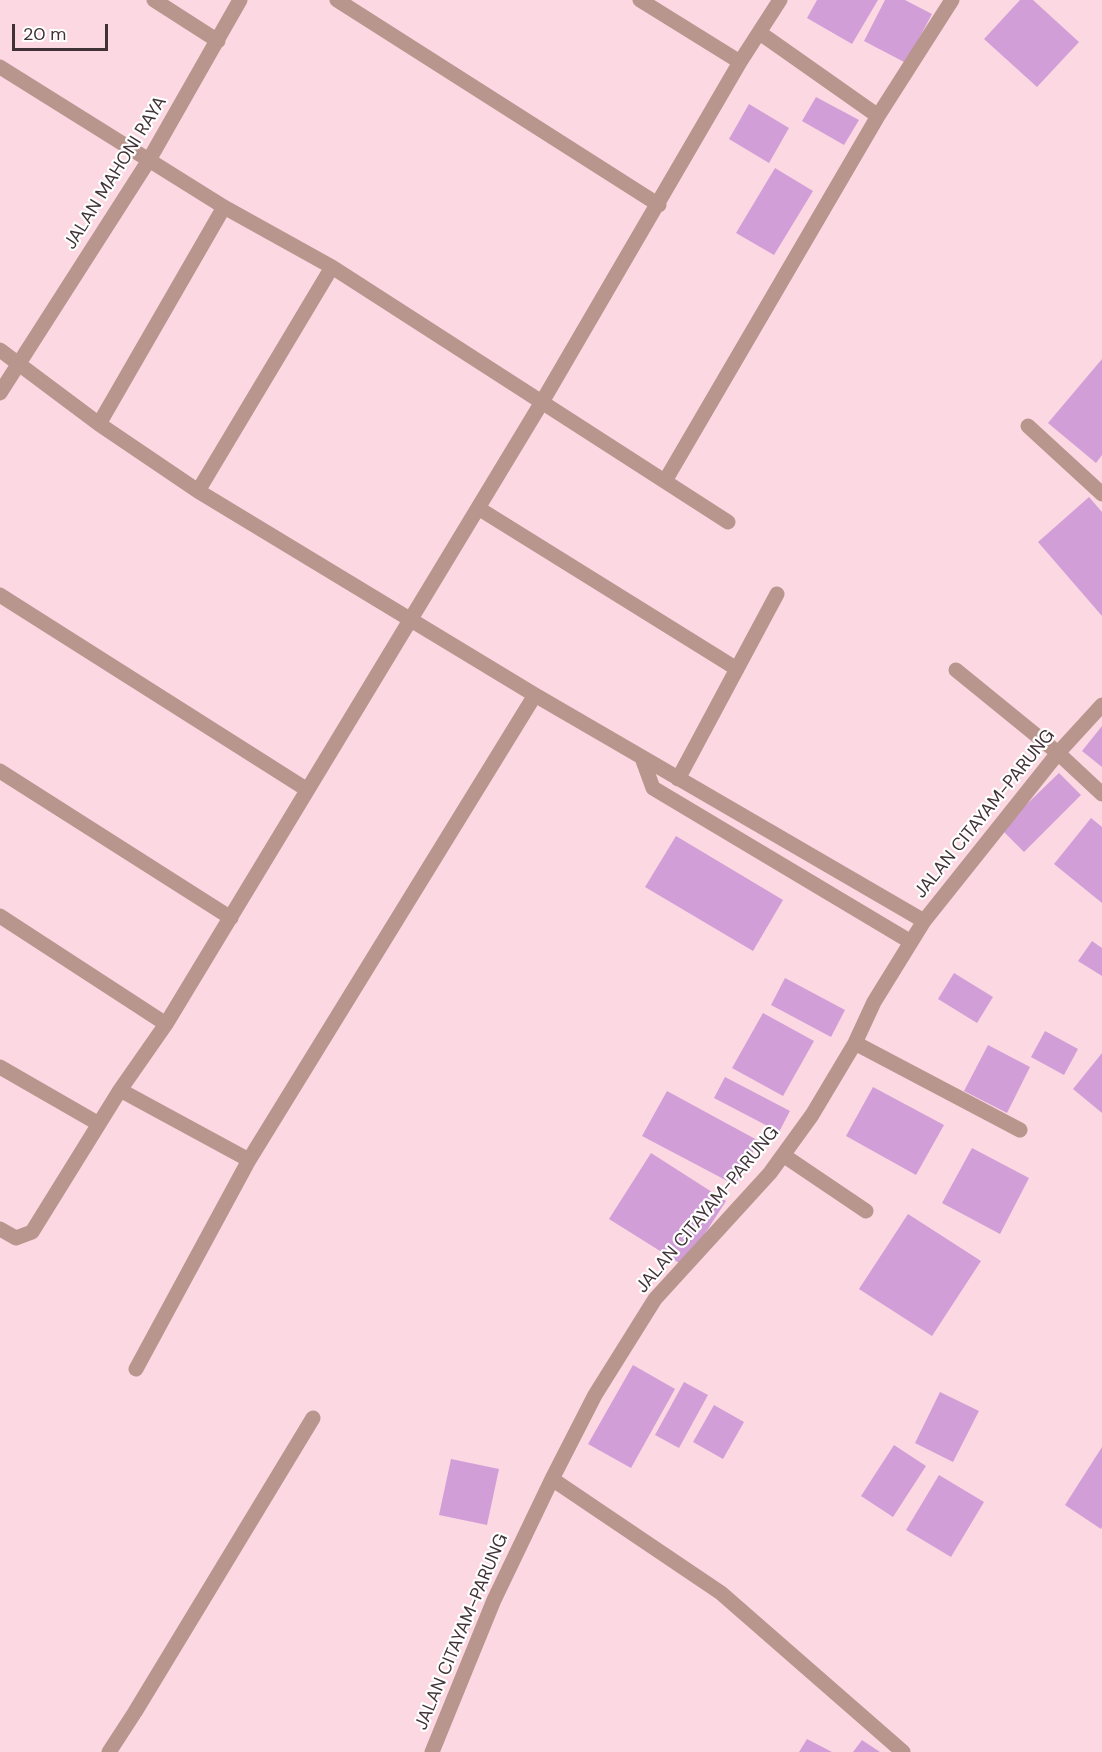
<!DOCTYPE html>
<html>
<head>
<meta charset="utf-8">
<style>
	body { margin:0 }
	#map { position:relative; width:1102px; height:1752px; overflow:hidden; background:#fbd8e2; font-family:"DM Sans",sans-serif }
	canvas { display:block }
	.scale { position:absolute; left:12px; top:24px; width:96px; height:27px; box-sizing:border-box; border:3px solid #403237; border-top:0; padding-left:8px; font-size:18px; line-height:21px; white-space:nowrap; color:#403237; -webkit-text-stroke:4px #fff; paint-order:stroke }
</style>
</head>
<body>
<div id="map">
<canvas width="1102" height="1752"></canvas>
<div class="scale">20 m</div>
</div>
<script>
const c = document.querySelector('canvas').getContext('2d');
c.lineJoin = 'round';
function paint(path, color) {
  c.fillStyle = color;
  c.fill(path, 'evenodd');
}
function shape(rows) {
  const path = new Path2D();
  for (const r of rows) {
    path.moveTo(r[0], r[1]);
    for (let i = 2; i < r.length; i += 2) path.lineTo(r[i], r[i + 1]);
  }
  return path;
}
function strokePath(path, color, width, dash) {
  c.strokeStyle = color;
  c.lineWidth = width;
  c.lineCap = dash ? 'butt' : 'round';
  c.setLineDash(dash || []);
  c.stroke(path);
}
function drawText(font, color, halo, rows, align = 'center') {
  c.font = font + ' "DM Sans",sans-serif';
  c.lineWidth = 4.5;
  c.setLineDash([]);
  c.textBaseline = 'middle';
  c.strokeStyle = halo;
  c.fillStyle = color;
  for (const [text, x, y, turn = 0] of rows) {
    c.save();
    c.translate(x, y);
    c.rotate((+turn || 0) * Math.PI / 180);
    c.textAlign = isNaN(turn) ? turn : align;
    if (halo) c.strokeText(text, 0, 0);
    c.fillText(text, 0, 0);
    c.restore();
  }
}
paint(shape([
	[817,0,878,0,852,44,807,18],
	[885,0,905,0,932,14,906,63,864,41],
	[1020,0,1033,0,1079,42,1037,87,984,39],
	[816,97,859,120,844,145,802,121],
	[749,104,789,128,769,163,729,139],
	[775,168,813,191,774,255,736,233],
	[1102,359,1102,455,1096,463,1048,423],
	[1089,497,1102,512,1102,616,1038,542],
	[1102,726,1102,767,1082,751],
	[1059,773,1081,795,1024,852,1001,829],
	[1091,818,1102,827,1102,903,1054,864],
	[676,836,783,900,753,951,645,887],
	[1092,941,1102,948,1102,976,1078,961],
	[954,973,993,997,977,1023,938,999],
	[785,978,845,1010,831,1037,771,1005],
	[763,1013,814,1041,783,1096,732,1068],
	[1045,1031,1078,1049,1064,1075,1031,1057],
	[988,1045,1030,1067,1007,1113,964,1091],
	[1102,1053,1102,1113,1073,1089],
	[725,1077,790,1111,779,1132,714,1098],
	[873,1087,944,1125,916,1175,846,1136],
	[667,1091,759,1141,735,1185,642,1136],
	[972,1148,1029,1178,1000,1234,942,1203],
	[651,1153,726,1201,684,1266,609,1219],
	[908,1214,981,1261,932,1336,859,1289],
	[633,1365,675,1389,631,1468,588,1444],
	[684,1382,708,1395,679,1448,655,1435],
	[940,1392,979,1411,953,1462,915,1443],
	[714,1405,744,1422,723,1459,693,1442],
	[894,1445,926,1466,893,1517,861,1496],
	[1102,1447,1102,1527,1101,1529,1065,1505],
	[451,1459,499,1469,487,1525,439,1515],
	[939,1475,984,1502,951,1557,906,1530],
	[807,1739,832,1752,799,1752],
	[862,1740,880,1752,853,1752]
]), '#d29ed8');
strokePath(shape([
	[154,0,218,41],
	[337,0,659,205],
	[640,0,740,62],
	[760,33,878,116,952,0],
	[0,67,224,207,332,267,728,522],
	[0,350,99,424,198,491,535,695,924,921],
	[0,393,149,160,240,0],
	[99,424,224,207],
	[1028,426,1102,494],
	[665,481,878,116],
	[198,491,332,267],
	[478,508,737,669],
	[0,595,306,789],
	[956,670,1058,753,1102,794],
	[642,758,653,788,911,942],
	[0,771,231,918],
	[678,779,777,594],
	[0,916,166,1024,542,402,740,62,780,0],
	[855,1043,1020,1130],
	[0,1067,99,1124],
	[120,1090,249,1160,535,695],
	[783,1155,866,1211],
	[0,1229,16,1238,32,1232,120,1090,166,1024],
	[136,1369,249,1160],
	[552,1479,721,1593,903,1752],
	[109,1752,135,1712,313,1418],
	[432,1752,494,1600,552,1479,595,1395,655,1299,770,1173,812,1115,855,1043,874,1002,924,921,1058,753,1102,705]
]), '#b8958d', 15);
drawText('18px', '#403237', '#fff', [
	["JALAN MAHONI RAYA",116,173,-58],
	["JALAN CITAYAM-PARUNG",985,814,-51],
	["JALAN CITAYAM-PARUNG",708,1210,-50],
	["JALAN CITAYAM-PARUNG",462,1632,-67]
]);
</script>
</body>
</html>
